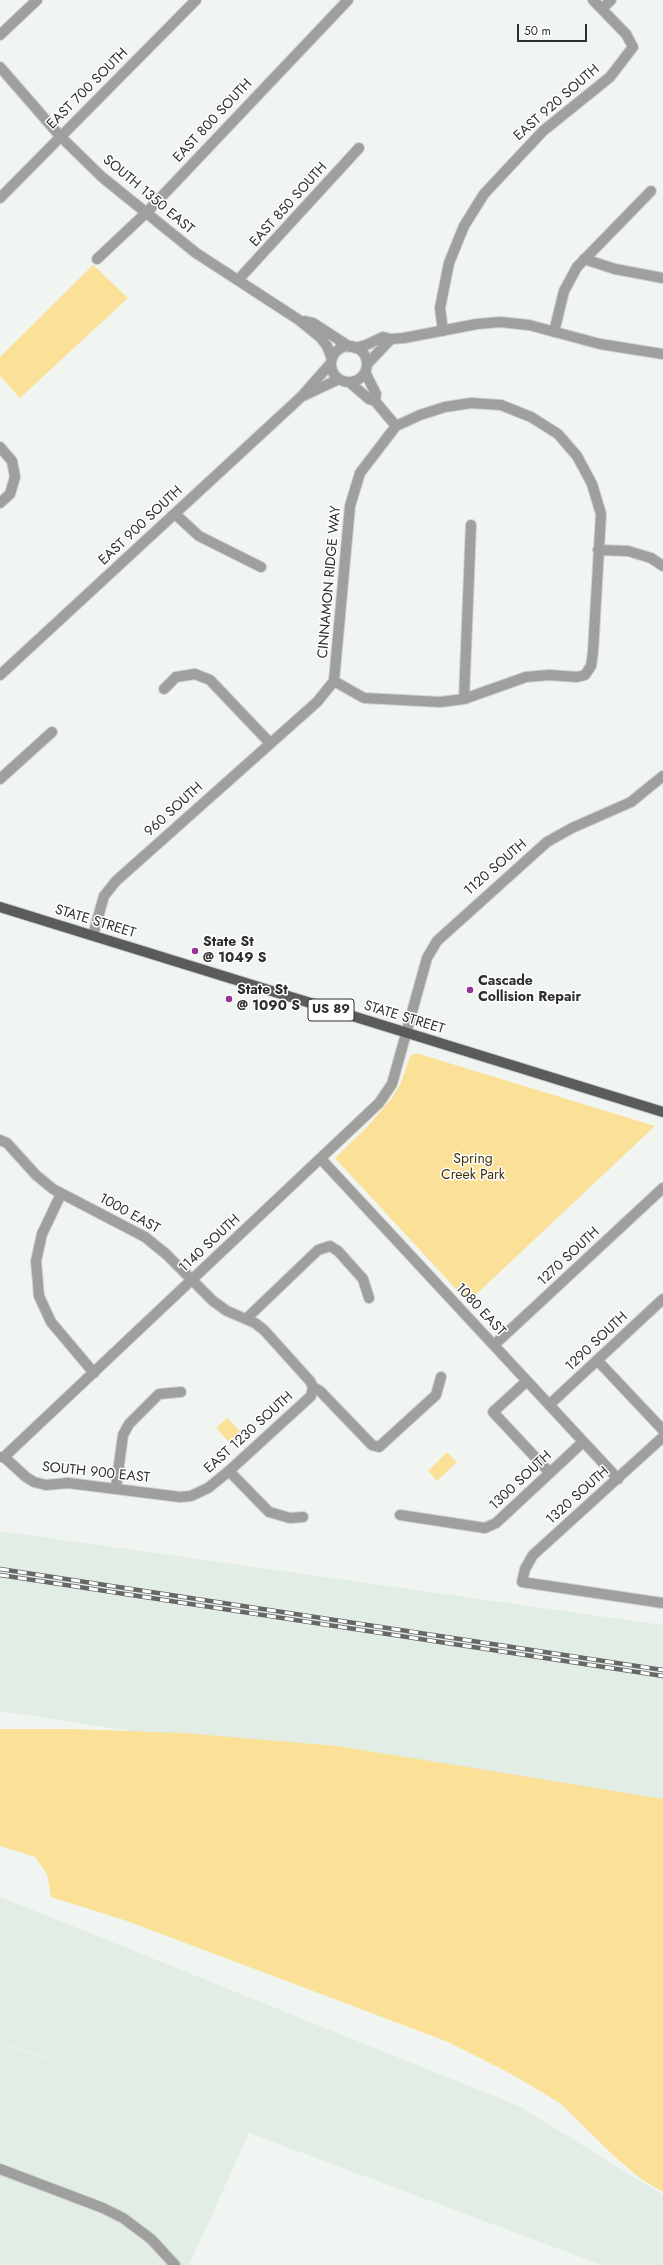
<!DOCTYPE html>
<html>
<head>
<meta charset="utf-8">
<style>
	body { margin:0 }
	#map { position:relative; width:663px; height:2265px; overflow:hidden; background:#f1f5f2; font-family:Jost,sans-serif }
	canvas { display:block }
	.scale { position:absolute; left:517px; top:24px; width:70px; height:18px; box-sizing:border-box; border:2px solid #2e2f2e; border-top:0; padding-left:5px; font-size:12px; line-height:14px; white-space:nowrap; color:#2e2f2e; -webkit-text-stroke:3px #fff; paint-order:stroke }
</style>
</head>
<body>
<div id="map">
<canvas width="663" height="2265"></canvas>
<div class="scale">50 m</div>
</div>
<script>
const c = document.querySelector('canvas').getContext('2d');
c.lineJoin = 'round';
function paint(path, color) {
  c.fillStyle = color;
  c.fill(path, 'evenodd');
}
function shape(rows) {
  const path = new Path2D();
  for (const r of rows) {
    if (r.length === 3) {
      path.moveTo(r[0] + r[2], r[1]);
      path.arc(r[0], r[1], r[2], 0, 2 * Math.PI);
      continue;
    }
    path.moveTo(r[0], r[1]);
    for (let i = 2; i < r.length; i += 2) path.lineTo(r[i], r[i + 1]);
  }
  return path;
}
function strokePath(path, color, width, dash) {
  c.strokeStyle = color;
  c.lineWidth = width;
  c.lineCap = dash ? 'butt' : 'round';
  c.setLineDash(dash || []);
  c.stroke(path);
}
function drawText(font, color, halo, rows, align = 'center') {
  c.font = font + ' Jost,sans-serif';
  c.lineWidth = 3;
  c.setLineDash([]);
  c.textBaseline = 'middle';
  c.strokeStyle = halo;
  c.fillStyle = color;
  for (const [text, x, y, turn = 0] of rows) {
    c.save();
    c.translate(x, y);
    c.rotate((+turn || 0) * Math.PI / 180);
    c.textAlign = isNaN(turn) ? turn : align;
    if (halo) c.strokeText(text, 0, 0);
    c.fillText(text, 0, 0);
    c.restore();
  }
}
paint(shape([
	[0,1531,663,1625,663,1813,0,1711],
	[0,1897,519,2106,663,2195,663,2265,602,2265,249,2133,189,2265,0,2265,0,2042,151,2097,0,2041]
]), '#e1ede5');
paint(shape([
	[93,265,128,298,20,398,0,376,0,357],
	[416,1053,655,1126,468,1302,335,1158,368,1126,392,1098,401,1083,410,1056],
	[227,1418,240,1431,229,1442,216,1428],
	[447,1452,457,1462,437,1481,428,1471],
	[0,1729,71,1729,184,1733,338,1746,663,1799,663,2192,641,2179,615,2157,560,2103,513,2075,448,2042,127,1921,51,1897,47,1874,35,1857,0,1846]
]), '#fbe197');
const street = shape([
	[602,9,611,0],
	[0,35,37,0],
	[0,67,60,136,102,177,196,253,299,320,320,337,327,346,332,359],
	[0,198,196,0],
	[97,259,147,212,348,0],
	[584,259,615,269,663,278],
	[238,280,359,148],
	[305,321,313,323,350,347],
	[443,331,440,308,449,263,464,226,484,194,543,131,610,77,633,47,626,34,593,0],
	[554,332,564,291,577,267,651,191],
	[349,364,18],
	[355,348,366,345,383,337,391,339,404,338,477,324,500,322,529,325,600,344,663,354],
	[367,364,391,339],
	[365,372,376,394,375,401],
	[349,382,369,399,375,401],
	[303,396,339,379],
	[375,401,396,426],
	[0,447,12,461,15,477,10,494,0,503],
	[175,514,199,536,261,567],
	[598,550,628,551,651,558,663,566],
	[0,675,301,397,331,363],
	[164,689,176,677,195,674,210,680,270,743],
	[464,699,471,525],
	[0,779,52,732],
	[93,935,104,896,116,881,317,702,334,681,350,506,360,473,396,426,420,415,445,407,471,403,501,405,531,417,558,434,577,456,592,484,601,514,593,652,591,666,585,675,577,677,549,675,526,677,464,699,440,702,364,698,334,681],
	[0,1140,7,1143,36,1175,53,1189,145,1237,166,1254,213,1301,227,1311,255,1323,264,1330,310,1381,313,1387,320,1391,372,1445,379,1447,436,1395,441,1377],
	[321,1159,618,1479],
	[61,1194,42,1234,36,1261,39,1296,51,1322,94,1373],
	[246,1319,318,1250,330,1246,338,1251,363,1279,369,1298],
	[494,1345,663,1188],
	[597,1360,663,1430],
	[527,1381,493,1412,550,1473],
	[549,1405,663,1299],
	[663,1437,533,1555,525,1569,522,1582,663,1603],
	[0,1457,4,1457,26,1477,34,1482,46,1485,68,1483,180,1497,191,1496,208,1488,229,1471,311,1396,313,1387],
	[4,1457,379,1103,392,1084,427,958,437,941,547,842,572,828,631,802,663,776],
	[229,1471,269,1512,290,1518,303,1517],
	[116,1487,123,1435,129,1424,159,1394,181,1392],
	[400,1515,485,1528,496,1523,583,1442],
	[0,2169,103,2208,123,2218,151,2239,175,2265]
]);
const primary = shape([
	[0,907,663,1112]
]);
strokePath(street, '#ced1cf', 12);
strokePath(primary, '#ced1cf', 12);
strokePath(street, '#9fa09e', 10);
strokePath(primary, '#5a5c59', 10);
const rail = shape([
	[0,1569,663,1670],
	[0,1575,663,1676]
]);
strokePath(rail, '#666866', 4.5);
strokePath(rail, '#fff', 3, [9]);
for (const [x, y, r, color] of [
	[195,951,4,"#973298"],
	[470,990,4,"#973298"],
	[229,999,4,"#973298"]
]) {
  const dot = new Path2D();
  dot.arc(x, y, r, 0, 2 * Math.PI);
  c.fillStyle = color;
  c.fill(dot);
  strokePath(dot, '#fff', 1.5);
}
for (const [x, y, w] of [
	[331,1010,46]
]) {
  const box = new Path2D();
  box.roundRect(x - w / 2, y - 11, w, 22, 3);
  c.fillStyle = '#fff';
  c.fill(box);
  strokePath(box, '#2e2f2e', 1);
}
drawText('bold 13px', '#2e2f2e', null, [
	["US 89",331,1010]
]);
drawText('14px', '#2e2f2e', '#fff', [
	["EAST 700 SOUTH",88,89,-45],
	["EAST 920 SOUTH",557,103,-41],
	["EAST 800 SOUTH",213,121,-47],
	["SOUTH 1350 EAST",148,195,40],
	["EAST 850 SOUTH",289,205,-48],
	["EAST 900 SOUTH",141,526,-43],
	["CINNAMON RIDGE WAY",330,582,-85],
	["960 SOUTH",174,810,-42],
	["1120 SOUTH",496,868,-41],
	["STATE STREET",95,922,17],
	["STATE STREET",404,1018,17],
	["1000 EAST",129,1214,29],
	["1140 SOUTH",210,1244,-43],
	["1270 SOUTH",569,1257,-43],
	["1080 EAST",480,1310,47],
	["1290 SOUTH",597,1342,-43],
	["EAST 1230 SOUTH",249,1433,-42],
	["SOUTH 900 EAST",96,1473,6],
	["1300 SOUTH",521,1481,-43],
	["1320 SOUTH",578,1496,-42]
]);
drawText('bold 14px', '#2e2f2e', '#fff', [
	["State St",203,943],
	["@ 1049 S",203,959],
	["Cascade",478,982],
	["Collision Repair",478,998],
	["State St",237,991],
	["@ 1090 S",237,1007]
], 'left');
drawText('14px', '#3f3206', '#fff', [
	["Spring",473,1160],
	["Creek Park",473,1176]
]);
</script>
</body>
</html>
